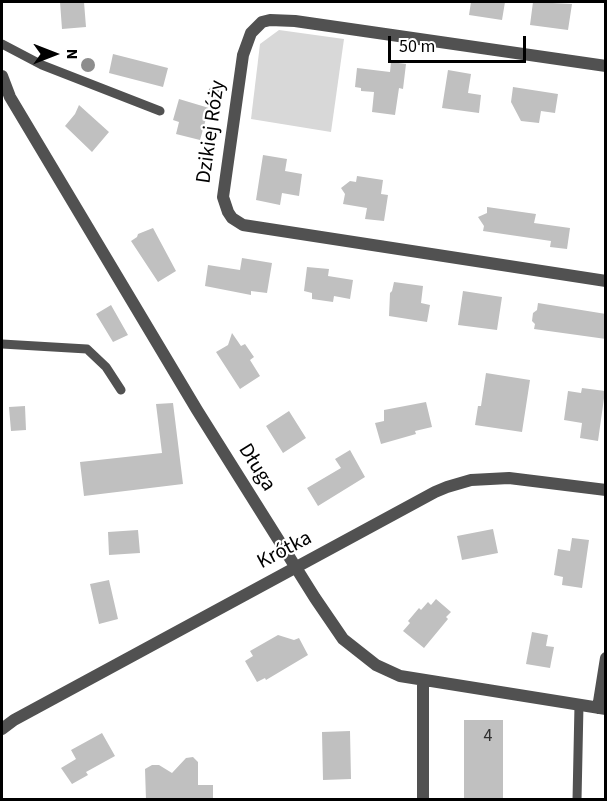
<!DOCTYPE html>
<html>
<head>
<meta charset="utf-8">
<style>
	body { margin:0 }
	#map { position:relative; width:607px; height:801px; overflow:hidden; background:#fff; font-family:"Source Sans 3",sans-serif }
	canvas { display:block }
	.frame { position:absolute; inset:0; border:3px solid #000; pointer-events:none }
	.north { position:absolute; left:24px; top:24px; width:60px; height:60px; -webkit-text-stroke:4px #fff; paint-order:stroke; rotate:90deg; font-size:16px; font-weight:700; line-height:24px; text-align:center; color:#000 }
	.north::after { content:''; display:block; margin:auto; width:21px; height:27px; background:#000; clip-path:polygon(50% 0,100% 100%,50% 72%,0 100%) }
	.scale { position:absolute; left:388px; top:36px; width:138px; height:27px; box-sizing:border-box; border:3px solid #000; border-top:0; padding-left:8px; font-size:18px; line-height:21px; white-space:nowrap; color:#000; -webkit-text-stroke:4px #fff; paint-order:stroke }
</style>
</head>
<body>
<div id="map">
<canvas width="607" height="801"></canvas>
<div class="frame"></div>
<div class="north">N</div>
<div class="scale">50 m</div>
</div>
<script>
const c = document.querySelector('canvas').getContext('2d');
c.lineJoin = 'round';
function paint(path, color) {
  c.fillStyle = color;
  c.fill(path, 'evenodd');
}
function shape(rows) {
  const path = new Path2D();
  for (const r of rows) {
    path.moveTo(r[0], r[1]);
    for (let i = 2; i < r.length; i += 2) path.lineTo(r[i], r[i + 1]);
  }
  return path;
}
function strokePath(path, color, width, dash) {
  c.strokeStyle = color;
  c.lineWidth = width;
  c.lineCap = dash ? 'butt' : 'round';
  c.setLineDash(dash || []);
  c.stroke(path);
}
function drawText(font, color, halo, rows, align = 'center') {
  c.font = font + ' "Source Sans 3",sans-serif';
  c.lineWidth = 4.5;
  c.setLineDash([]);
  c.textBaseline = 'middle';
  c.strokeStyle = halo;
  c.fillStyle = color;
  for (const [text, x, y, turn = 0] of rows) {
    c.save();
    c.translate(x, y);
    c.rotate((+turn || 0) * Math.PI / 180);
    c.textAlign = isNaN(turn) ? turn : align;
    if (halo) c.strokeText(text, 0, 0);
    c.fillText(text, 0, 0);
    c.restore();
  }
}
paint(shape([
	[279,30,344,39,331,132,251,119,260,44]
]), '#d8d8d8');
paint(shape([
	[60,2,84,2,86,27,62,29],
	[471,2,505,2,502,20,469,15],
	[533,2,572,4,568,30,530,25],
	[113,54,168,68,163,87,109,73],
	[391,62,406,64,403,89,399,88,395,115,372,112,374,92,361,91,361,88,355,87,357,68,390,72],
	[448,70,471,74,468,93,481,95,479,113,442,108],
	[513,87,558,94,555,113,541,111,539,123,521,121,511,102],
	[179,99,209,108,200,140,176,134,179,122,173,120],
	[79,105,109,132,92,152,65,126,75,114],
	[263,155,287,159,285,171,302,174,299,196,282,193,280,205,256,200],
	[357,176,383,180,381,194,388,195,384,221,365,219,367,208,343,204,345,194,341,188,350,181,356,182],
	[487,207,536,214,534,223,570,228,567,249,550,247,551,241,483,231,484,226,478,217,487,213],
	[153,228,176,271,158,282,131,241,137,237,138,234],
	[242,258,272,263,267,293,251,291,251,295,205,286,208,265,240,270],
	[307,267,329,269,328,276,353,280,350,299,334,296,333,302,312,299,312,293,304,291],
	[394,282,423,286,421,303,430,305,427,322,389,316,390,293,392,291],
	[463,291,502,297,497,330,458,325],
	[538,303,606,314,606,339,534,329,535,324,532,321,533,313,537,310],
	[111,305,128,335,113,342,96,314],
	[232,333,241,346,245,344,254,357,250,360,260,376,240,389,216,352,228,345],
	[486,373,530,380,522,432,475,425,478,406,481,406],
	[582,388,605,391,598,441,580,438,582,423,564,420,568,391,581,393],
	[426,402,432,427,415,431,416,434,381,444,375,423,384,421,384,410],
	[173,403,183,484,84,496,80,462,162,453,156,404],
	[25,406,26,430,11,431,9,407],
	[289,411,306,438,283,453,266,426],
	[350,450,365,477,318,506,307,488,341,468,335,459],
	[493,529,498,553,462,560,457,536],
	[138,530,140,553,109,555,108,532],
	[572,538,589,540,582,588,562,585,563,577,554,575,558,549,570,551],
	[109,580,118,619,99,624,90,584],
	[436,599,451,612,446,617,448,619,424,648,403,631,410,623,408,621,419,608,421,610,428,602,431,605],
	[532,632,548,635,546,646,554,647,550,668,526,664],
	[278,635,294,640,299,638,308,655,266,680,265,678,257,682,245,661,253,656,250,651],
	[464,720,503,720,503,800,464,800],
	[350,731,351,779,323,780,322,732],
	[102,733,115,756,86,772,88,775,72,784,61,768,76,759,71,750],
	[193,757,198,762,198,785,213,785,213,800,146,800,145,769,152,765,159,765,172,773,186,758]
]), '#c0c0c0');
strokePath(shape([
	[2,44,42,65,160,111],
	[2,344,87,349,106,367,121,390],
	[577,800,579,705]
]), '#515151', 9);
strokePath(shape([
	[606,66,295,21,270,20,262,22,251,33,243,55,223,197,228,212,232,218,243,225,606,281],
	[2,76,10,97,197,410,315,598,343,639,376,665,400,676,606,709],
	[598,708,606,658],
	[2,729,14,720,435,492,447,487,471,480,509,478,606,490],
	[423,800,423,681]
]), '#515151', 12);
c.fillStyle = '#8d8d8d';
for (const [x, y] of [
	[88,65],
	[215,93]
]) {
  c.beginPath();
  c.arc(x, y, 7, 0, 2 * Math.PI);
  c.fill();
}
drawText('18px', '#303030', null, [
	["4",488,737]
]);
drawText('21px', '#000', '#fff', [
	["Dzikiej Róży",212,132,-82],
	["Długa",256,468,58],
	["Krótka",285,551,-28]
]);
</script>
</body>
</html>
